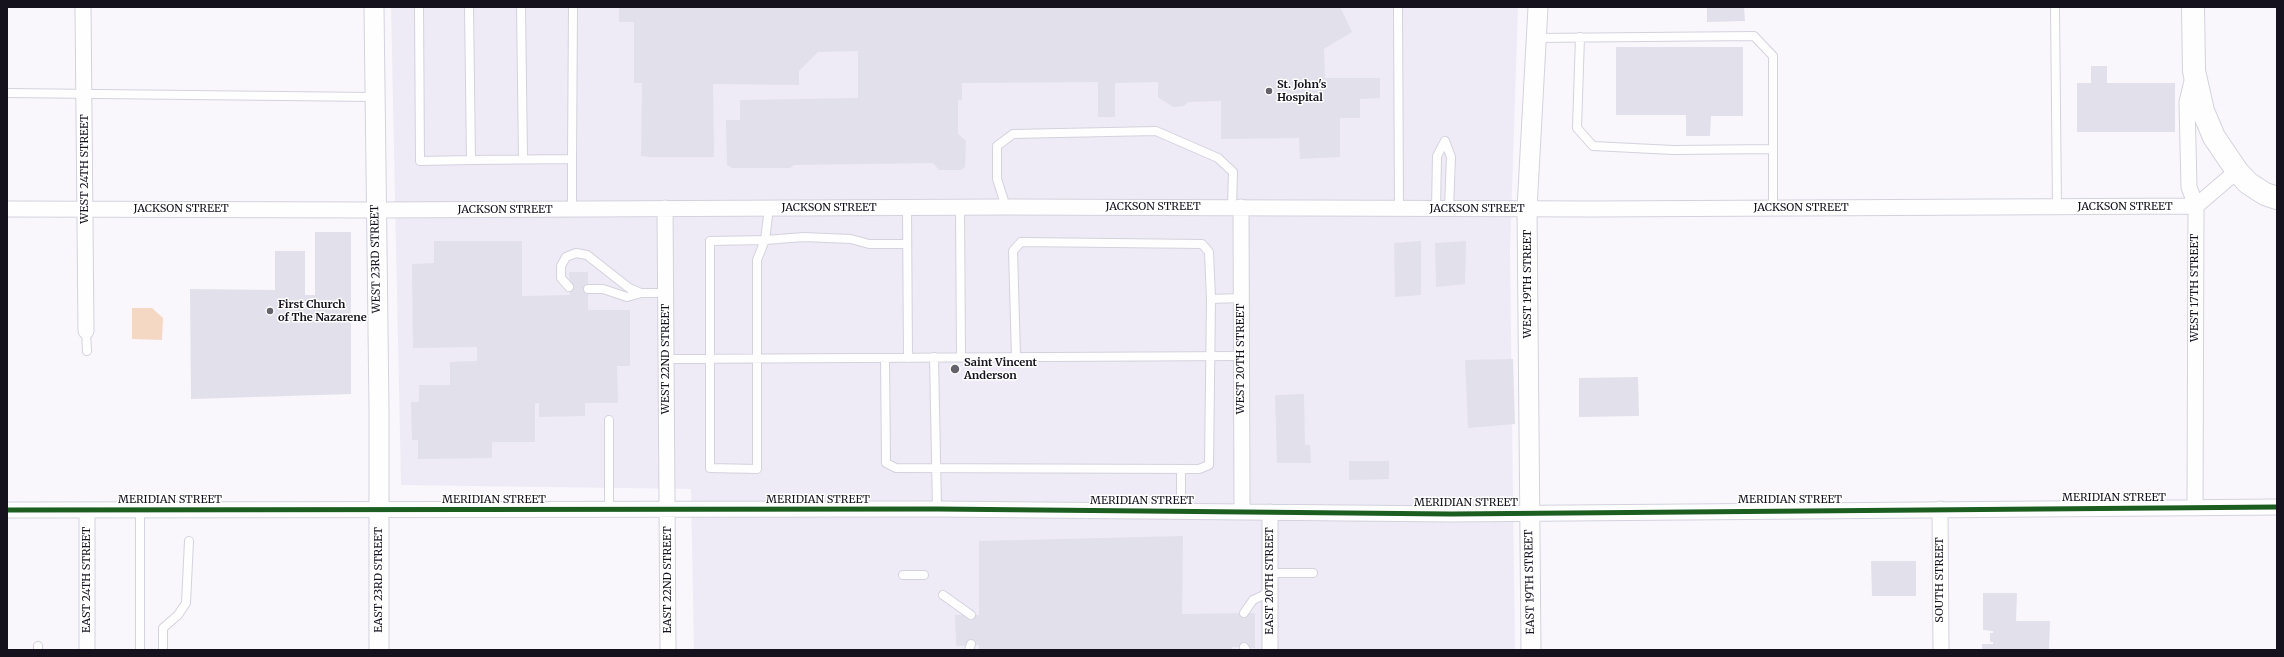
<!DOCTYPE html>
<html>
<head>
<meta charset="utf-8">
<style>
	body { margin:0 }
	#map { position:relative; width:2284px; height:657px; overflow:hidden; background:#f9f7fc; font-family:Merriweather,serif }
	canvas { display:block }
	.frame { position:absolute; inset:0; border:8px solid #15121e; pointer-events:none }
</style>
</head>
<body>
<div id="map">
<canvas width="2284" height="657"></canvas>
<div class="frame"></div>
</div>
<script>
const c = document.querySelector('canvas').getContext('2d');
c.lineJoin = 'round';
function paint(path, color) {
  c.fillStyle = color;
  c.fill(path, 'evenodd');
}
function shape(rows) {
  const path = new Path2D();
  for (const r of rows) {
    path.moveTo(r[0], r[1]);
    for (let i = 2; i < r.length; i += 2) path.lineTo(r[i], r[i + 1]);
  }
  return path;
}
function strokePath(path, color, width, dash) {
  c.strokeStyle = color;
  c.lineWidth = width;
  c.lineCap = dash ? 'butt' : 'round';
  c.setLineDash(dash || []);
  c.stroke(path);
}
function drawText(font, color, halo, rows, align = 'center') {
  c.font = font + ' Merriweather,serif';
  c.lineWidth = 3;
  c.setLineDash([]);
  c.textBaseline = 'middle';
  c.strokeStyle = halo;
  c.fillStyle = color;
  for (const [text, x, y, turn = 0] of rows) {
    c.save();
    c.translate(x, y);
    c.rotate((+turn || 0) * Math.PI / 180);
    c.textAlign = isNaN(turn) ? turn : align;
    if (halo) c.strokeText(text, 0, 0);
    c.fillText(text, 0, 0);
    c.restore();
  }
}
paint(shape([
	[391,7,1518,7,1510,253,1515,650,694,650,691,489,401,485]
]), '#eeebf7');
paint(shape([
	[132,308,152,308,163,318,162,340,132,339]
]), '#f5d8c4');
paint(shape([
	[619,7,1340,7,1352,32,1324,49,1325,78,1380,78,1380,98,1360,99,1360,118,1340,118,1340,157,1300,159,1299,138,1221,139,1221,101,1188,102,1184,106,1173,107,1158,97,1158,82,1115,83,1115,117,1098,117,1098,82,962,83,962,100,958,100,958,134,966,141,965,167,961,170,939,170,933,163,794,165,790,168,732,168,727,165,726,120,740,120,740,100,858,98,858,51,818,52,799,71,799,85,713,84,714,157,650,157,641,156,642,83,634,83,634,22,619,22],
	[1707,7,1744,7,1745,21,1707,22],
	[1616,47,1743,47,1743,116,1711,116,1710,136,1686,136,1686,115,1616,115],
	[2091,66,2107,66,2107,83,2175,83,2175,132,2077,132,2077,83,2091,83],
	[315,232,351,232,351,394,191,399,190,289,275,290,275,251,305,251,305,295,315,295],
	[434,241,522,241,522,296,570,295,569,272,588,272,588,310,630,310,630,366,617,366,618,403,585,403,585,416,539,417,539,403,535,403,535,442,492,442,492,458,418,459,418,440,412,440,411,402,419,402,419,385,450,385,450,362,477,361,477,347,413,348,412,264,434,263],
	[1421,241,1421,295,1395,297,1394,243],
	[1466,241,1465,284,1436,287,1435,243],
	[1513,359,1515,424,1468,428,1465,360],
	[1638,377,1639,416,1579,417,1579,378],
	[1304,394,1305,445,1310,445,1311,463,1277,463,1275,395],
	[1349,461,1389,461,1389,479,1349,480],
	[1183,536,1182,614,1255,613,1255,648,1232,647,1232,650,979,650,979,645,956,646,955,615,979,615,979,541],
	[1871,561,1916,561,1916,596,1872,596],
	[1983,593,2017,593,2016,621,2050,621,2049,650,1982,650,1982,644,1993,644,1993,642,1990,642,1990,633,1993,633,1993,631,1983,630]
]), '#e2e0ea');
const service = shape([
	[419,7,420,161,471,160,469,7],
	[521,7,523,159],
	[1398,7,1399,208],
	[2055,7,2057,207],
	[1580,37,1577,128,1593,146,1673,150,1773,149],
	[1536,38,1754,36,1773,56,1773,208],
	[7,93,374,97],
	[572,159,573,7],
	[471,160,572,159,572,210],
	[907,207,908,358],
	[960,207,961,357],
	[1006,207,997,179,997,146,1013,134,1156,131,1218,158,1233,172,1232,207],
	[769,208,765,240,710,241,710,468,757,469,757,260,765,240,804,237,851,239,869,244,907,244],
	[1436,208,1437,156,1445,141,1451,157,1449,208],
	[569,287,561,278,561,266,566,257,576,253,587,255,629,288,641,293,627,297,603,289,588,289],
	[641,293,665,293],
	[86,331,87,351],
	[934,357,937,509],
	[1016,357,1013,251,1021,242,1202,244,1209,252,1211,299],
	[885,358,886,463,896,468,1199,469,1209,465,1211,299,1241,298],
	[666,359,1241,356],
	[1181,469,1181,511],
	[140,510,140,650],
	[609,510,609,420],
	[1270,573,1313,573],
	[903,575,924,575],
	[943,595,971,615],
	[1244,613,1253,600,1270,592],
	[38,646,38,650],
	[1244,647,1246,650],
	[163,650,163,628,178,615,186,603,189,541],
	[969,650,971,644]
]);
const minor = shape([
	[83,7,86,331],
	[2193,77,2187,102,2189,187,2196,206,2195,508],
	[1241,207,1242,511],
	[665,208,668,650],
	[7,209,375,210,1006,207,1593,209,2196,206,2237,171],
	[1940,509,1941,650],
	[7,510,937,509,1451,514,2277,507],
	[1270,512,1270,650],
	[87,650,87,510]
]);
const tertiary = shape([
	[374,7,379,409,379,650],
	[1531,650,1527,209,1538,7]
]);
const secondary = shape([
	[2193,7,2194,71,2203,111,2214,137,2237,171,2248,183,2265,194,2277,198]
]);
strokePath(service, '#d4d2dc', 10);
strokePath(minor, '#d4d2dc', 17);
strokePath(tertiary, '#d4d2dc', 21);
strokePath(secondary, '#d4d2dc', 24);
strokePath(service, '#fefeff', 8);
strokePath(minor, '#fefeff', 15);
strokePath(tertiary, '#fefeff', 19);
strokePath(secondary, '#fefeff', 22);
strokePath(shape([
	[7,510,937,509,1451,514,2277,507]
]), '#1b5e20', 5);
for (const [x, y, r, color] of [
	[1269,91,4,"#65626c"],
	[270,311,4,"#65626c"],
	[955,369,5,"#65626c"]
]) {
  const dot = new Path2D();
  dot.arc(x, y, r, 0, 2 * Math.PI);
  c.fillStyle = color;
  c.fill(dot);
  strokePath(dot, '#fff', 1.5);
}
drawText('bold 11px', '#15121e', '#fff', [
	["St. John's",1277,85],
	["Hospital",1277,98],
	["First Church",278,305],
	["of The Nazarene",278,318],
	["Saint Vincent",964,363],
	["Anderson",964,376]
], 'left');
drawText('11px', '#15121e', '#fff', [
	["WEST 24TH STREET",85,169,-90],
	["JACKSON STREET",1153,207],
	["JACKSON STREET",2125,207],
	["JACKSON STREET",829,208],
	["JACKSON STREET",1801,208],
	["JACKSON STREET",181,209],
	["JACKSON STREET",1477,209],
	["JACKSON STREET",505,210],
	["WEST 23RD STREET",376,259,-91],
	["WEST 19TH STREET",1528,284,-90],
	["WEST 17TH STREET",2195,288,-90],
	["WEST 22ND STREET",666,359,-90],
	["WEST 20TH STREET",1241,359,-90],
	["MERIDIAN STREET",2114,498],
	["MERIDIAN STREET",170,500],
	["MERIDIAN STREET",494,500],
	["MERIDIAN STREET",818,500],
	["MERIDIAN STREET",1790,500],
	["MERIDIAN STREET",1142,501],
	["MERIDIAN STREET",1466,503],
	["EAST 24TH STREET",87,580,-90],
	["EAST 23RD STREET",379,580,-90],
	["EAST 22ND STREET",668,580,-90],
	["SOUTH STREET",1940,580,-90],
	["EAST 20TH STREET",1270,581,-90],
	["EAST 19TH STREET",1530,582,-91]
]);
</script>
</body>
</html>
